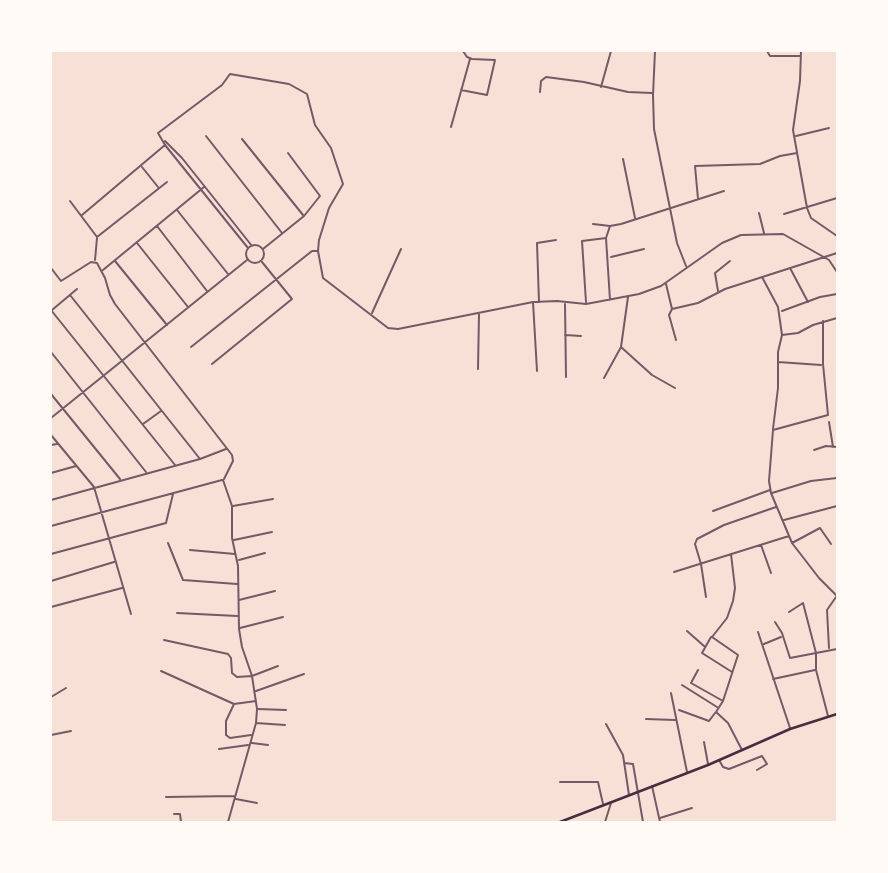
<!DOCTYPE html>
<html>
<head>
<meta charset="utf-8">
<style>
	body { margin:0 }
	#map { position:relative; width:888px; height:873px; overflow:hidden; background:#f7e1d7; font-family:Manrope,sans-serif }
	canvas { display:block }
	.frame { position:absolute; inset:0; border:52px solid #fffaf5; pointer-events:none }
</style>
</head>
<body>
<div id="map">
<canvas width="888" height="873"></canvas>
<div class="frame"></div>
</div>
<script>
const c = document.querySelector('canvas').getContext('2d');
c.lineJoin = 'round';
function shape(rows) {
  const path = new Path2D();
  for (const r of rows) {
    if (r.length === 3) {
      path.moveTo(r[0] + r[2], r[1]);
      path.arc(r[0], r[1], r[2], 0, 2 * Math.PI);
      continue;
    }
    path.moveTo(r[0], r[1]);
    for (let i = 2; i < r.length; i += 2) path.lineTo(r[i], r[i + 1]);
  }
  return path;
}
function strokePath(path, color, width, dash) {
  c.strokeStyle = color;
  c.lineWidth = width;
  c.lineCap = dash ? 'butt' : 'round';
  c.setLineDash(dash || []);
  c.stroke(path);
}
strokePath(shape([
	[655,51,653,95,654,129,677,243,686,266],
	[767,51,770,56,800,56],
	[801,51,800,81,793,130,807,208,811,218,837,236],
	[601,87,611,51],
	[461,90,487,95,495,60,472,59,467,57,463,51],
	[540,92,541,81,546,77,584,82,628,92,652,93],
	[451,127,470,59],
	[206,136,282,233],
	[796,136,829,128],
	[242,139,303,215],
	[165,141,182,158,252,246],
	[623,159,635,218],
	[142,167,158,187],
	[698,199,695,166,760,164,780,156,797,153],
	[70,201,97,237,167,182],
	[177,210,228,274],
	[759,213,764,233],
	[784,214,837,198],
	[82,215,165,145],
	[593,224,610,226,621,224,724,191],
	[157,226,207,291],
	[610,226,606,238,610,300],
	[137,243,188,307],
	[255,254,9],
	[248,248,165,145,158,133,222,85,230,74,289,84,307,94,315,125,331,148,343,184,329,208,319,240,318,251,323,278,388,328,398,329,533,302,557,301,586,304,639,294,661,286,722,243,741,235,783,234,829,260,837,272],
	[263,249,304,216,320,196,288,153],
	[611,257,644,249],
	[95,260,97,238],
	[115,261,167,325],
	[51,268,61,281,91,262,97,263,105,278,110,295,115,304,232,455,233,461,224,479],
	[790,268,808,302],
	[103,270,204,187],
	[762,277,778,307,782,335,778,352,778,388,773,429],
	[666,284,672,309,669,315,676,340],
	[718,291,715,273,730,261],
	[70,295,200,459],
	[533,302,537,371],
	[539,302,537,243,556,240],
	[586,302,582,241,606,238],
	[565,304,566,377],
	[672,309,698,303,725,289,837,253],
	[51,310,175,465],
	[52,310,77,289],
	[782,311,820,297,837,294],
	[372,313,401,249],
	[823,321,823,364,828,415,773,430,769,481,771,493,792,543,819,578,837,596],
	[565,335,581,336],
	[782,335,798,333,813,325,837,318],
	[191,347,312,251,318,251],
	[621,347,652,375,675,388],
	[51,352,146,472],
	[778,362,821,365],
	[212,364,292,299,262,262],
	[478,369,479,314],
	[604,378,621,347,628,297],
	[51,394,120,479],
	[51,418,247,260],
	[829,422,833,447],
	[143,424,161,411],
	[51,435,94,487,131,614],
	[51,445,57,444],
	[814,450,826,446,837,447],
	[51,473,76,466],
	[223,480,232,506,232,538,238,566,239,629,242,647,252,676,257,709,256,723,228,822],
	[772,493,811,481,837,478],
	[51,500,200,459,226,449],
	[233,506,273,499],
	[713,511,770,490],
	[784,520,837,506],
	[51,526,222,480],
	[234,540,272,532],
	[168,543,183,580,237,584],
	[792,543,820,528,831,544],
	[761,545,771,573],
	[190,550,235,554],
	[51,554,166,523,173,494],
	[731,554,735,588,733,601,727,618,712,637,738,655,723,701,716,712,728,723,742,750],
	[239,560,265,553],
	[674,572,789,536],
	[51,581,114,562],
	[706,597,701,564,695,544,697,539,724,525,776,507],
	[239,600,275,591],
	[51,607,122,588],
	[789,612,803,603,816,653,816,670,828,716],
	[177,613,237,616],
	[775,622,782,633,790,658,837,649],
	[240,628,283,617],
	[687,631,704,646],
	[758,632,790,728],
	[711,637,702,653,732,672],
	[164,640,228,654,231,658,232,673,237,677,252,676,278,666],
	[764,644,781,637],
	[829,648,827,610,836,597],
	[698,670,691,683,723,701],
	[161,671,234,704,256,701],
	[773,679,815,670],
	[682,685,717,707],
	[256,691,304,674],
	[671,693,687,772],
	[51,697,66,688],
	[234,704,226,721,226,735,230,738,251,735],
	[258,709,286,710],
	[679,710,709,721,715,713],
	[646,719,675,720],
	[256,723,285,725],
	[606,724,623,755,629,795],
	[51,735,71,731],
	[704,742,708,764],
	[252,743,268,745],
	[219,749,248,745],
	[719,760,723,767,729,769,762,756,767,764,757,770],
	[624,763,633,764,643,822],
	[560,782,598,782,603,804],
	[652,786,660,822],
	[166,797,235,796],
	[236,799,257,803],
	[174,814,180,814,181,822],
	[660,818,692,808],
	[605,822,611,803]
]), '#755966', 2);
strokePath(shape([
	[560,822,708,765,790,729,837,714]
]), '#4a2c40', 2.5);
</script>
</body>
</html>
